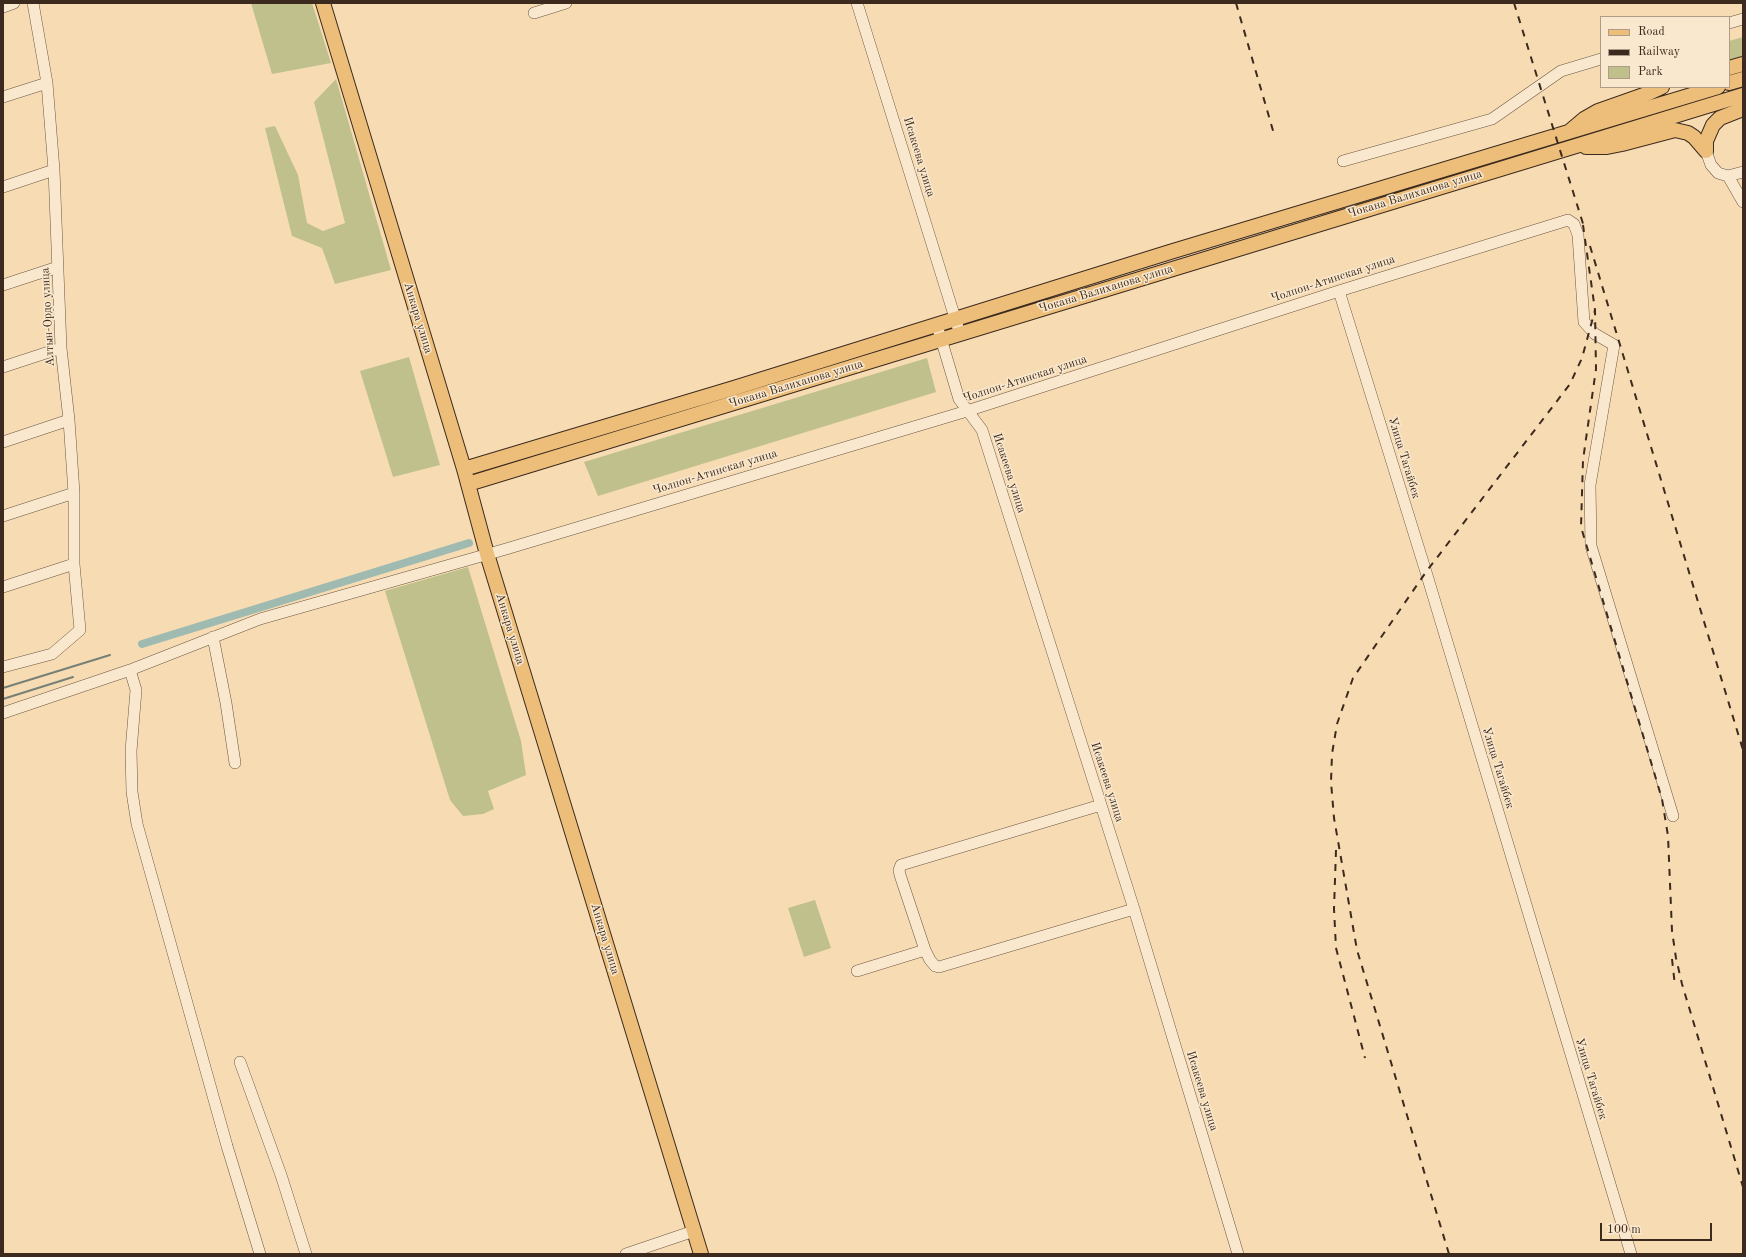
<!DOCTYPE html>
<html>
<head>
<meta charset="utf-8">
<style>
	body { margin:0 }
	#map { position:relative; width:1746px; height:1257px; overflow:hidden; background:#f7dcb3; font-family:"Old Standard TT",serif }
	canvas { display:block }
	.frame { position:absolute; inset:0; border:4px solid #3c2a1e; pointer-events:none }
	.legend { position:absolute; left:1600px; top:16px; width:130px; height:72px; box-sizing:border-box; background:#fae8ce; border:1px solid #ae9c88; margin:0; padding:5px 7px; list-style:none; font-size:12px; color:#3c2a1e }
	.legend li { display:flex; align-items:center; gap:8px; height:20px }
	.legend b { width:20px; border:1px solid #ae9c88 }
	.scale { position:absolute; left:1600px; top:1223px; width:112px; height:18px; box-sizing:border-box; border:2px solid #3c2a1e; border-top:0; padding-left:5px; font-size:12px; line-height:14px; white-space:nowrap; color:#3c2a1e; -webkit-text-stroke:3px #fae8ce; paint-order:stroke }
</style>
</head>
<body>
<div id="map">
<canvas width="1746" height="1257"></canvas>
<div class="frame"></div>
<ul class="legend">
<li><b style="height:5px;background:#ecbe7a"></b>Road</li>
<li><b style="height:5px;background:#3c2a1e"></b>Railway</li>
<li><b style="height:11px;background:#bfc08b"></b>Park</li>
</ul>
<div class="scale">100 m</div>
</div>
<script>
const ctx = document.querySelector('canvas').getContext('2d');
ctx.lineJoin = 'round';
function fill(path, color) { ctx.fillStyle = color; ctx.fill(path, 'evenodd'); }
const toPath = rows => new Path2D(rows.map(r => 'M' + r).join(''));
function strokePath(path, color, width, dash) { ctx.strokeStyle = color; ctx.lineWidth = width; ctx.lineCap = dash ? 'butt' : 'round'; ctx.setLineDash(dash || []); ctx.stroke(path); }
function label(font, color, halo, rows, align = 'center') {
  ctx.font = font + ' "Old Standard TT",serif'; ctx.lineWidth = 3; ctx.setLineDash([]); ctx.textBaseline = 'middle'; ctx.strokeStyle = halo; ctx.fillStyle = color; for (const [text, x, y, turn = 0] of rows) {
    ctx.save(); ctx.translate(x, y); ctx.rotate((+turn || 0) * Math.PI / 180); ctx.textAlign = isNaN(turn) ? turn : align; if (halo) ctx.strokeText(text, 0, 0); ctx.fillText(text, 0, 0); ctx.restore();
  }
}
fill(toPath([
	[251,3,312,3,331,63,272,74],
	[1743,37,1743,60,1729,64,1729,41],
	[336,79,391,270,335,284,322,248,292,236,265,128,275,126,298,175,307,223,323,231,345,223,314,102],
	[409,357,440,465,393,477,360,371],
	[927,358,936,392,598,496,584,462],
	[468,567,521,741,526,775,488,791,494,809,483,814,463,816,450,800,385,591],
	[815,900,831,948,804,957,788,908]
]), '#bfc08b');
strokePath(toPath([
	[3,688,110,655],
	[3,699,73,677]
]), '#778076', 2);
strokePath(toPath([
	[142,644,469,543]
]), '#9ebab1', 8);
const minor = toPath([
	[857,3,960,334],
	[3,7,14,3],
	[534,13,566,3],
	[1729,23,1743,19],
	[3,97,47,83],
	[1706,151,1711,165,1718,173,1728,176,1743,172],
	[1343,161,1492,119,1561,71,1601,59],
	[1728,176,1743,202],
	[3,187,54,170],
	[3,285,58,267],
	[1339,291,1426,572,1631,1254],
	[939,332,959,399,982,430,1134,909,1238,1254],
	[3,367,61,348],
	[3,442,69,420],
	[3,516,74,493],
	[3,587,74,564],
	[213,637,226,703,235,763],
	[3,667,52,654,80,630,74,564,74,493,69,420,61,348,54,170,47,83,33,3],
	[130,670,136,690,131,751,132,792,137,824,227,1146,260,1254],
	[3,713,130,670,260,619,506,549,967,411,1339,291,1568,220,1574,224,1578,235,1584,322,1595,334,1614,345,1590,485,1591,546,1673,816],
	[1101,805,901,865,899,870,900,875,925,950,930,960,935,966,939,967,1134,909],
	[857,971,925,950],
	[240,1062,281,1175,306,1254],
	[626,1254,694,1231]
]);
const major = toPath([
	[323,3,464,469,487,554,701,1254],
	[1729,68,1743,64],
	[1729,83,1743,79],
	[1571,130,1584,119,1598,111,1649,93,1662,87],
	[1586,147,1607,147,1622,144,1675,130,1688,133,1694,137,1706,151],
	[1706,151,1706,141,1713,125,1720,118,1743,109],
	[464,469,734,388,1170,252,1718,87],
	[468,484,1743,95]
]);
strokePath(minor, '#6b5643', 12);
strokePath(major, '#3c2a1e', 16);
strokePath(minor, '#fae8ce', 11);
strokePath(major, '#ecbe7a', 14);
strokePath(toPath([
	[1236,3,1274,134],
	[1514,3,1585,230],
	[1583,225,1595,310,1596,369,1583,460,1581,527,1662,799,1668,836,1672,931,1676,958,1682,984,1743,1187],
	[1590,246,1743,750],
	[1336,850,1334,909,1336,948,1365,1058],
	[1672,959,1675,986],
	[1449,1254,1357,950,1334,818,1331,782,1332,754,1337,724,1353,678,1426,572,1570,384,1582,358,1595,310]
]), '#3c2a1e', 2, [7, 7]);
label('12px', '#3c2a1e', '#fae8ce', [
	["Исакеева улица",919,157,73],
	["Чокана Валиханова улица",1415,194,-17],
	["Чолпон-Атинская улица",1333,279,-18],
	["Чокана Валиханова улица",1106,289,-17],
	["Алтын-Ордо улица",48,317,-93],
	["Анкара улица",418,318,73],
	["Чолпон-Атинская улица",1025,379,-18],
	["Чокана Валиханова улица",796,384,-17],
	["Улица Тагайбек",1404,458,73],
	["Чолпон-Атинская улица",715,472,-17],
	["Исакеева улица",1009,473,72],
	["Анкара улица",510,629,73],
	["Улица Тагайбек",1498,768,73],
	["Исакеева улица",1107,782,72],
	["Анкара улица",605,939,73],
	["Улица Тагайбек",1591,1079,73],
	["Исакеева улица",1202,1091,73]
]);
</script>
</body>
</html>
